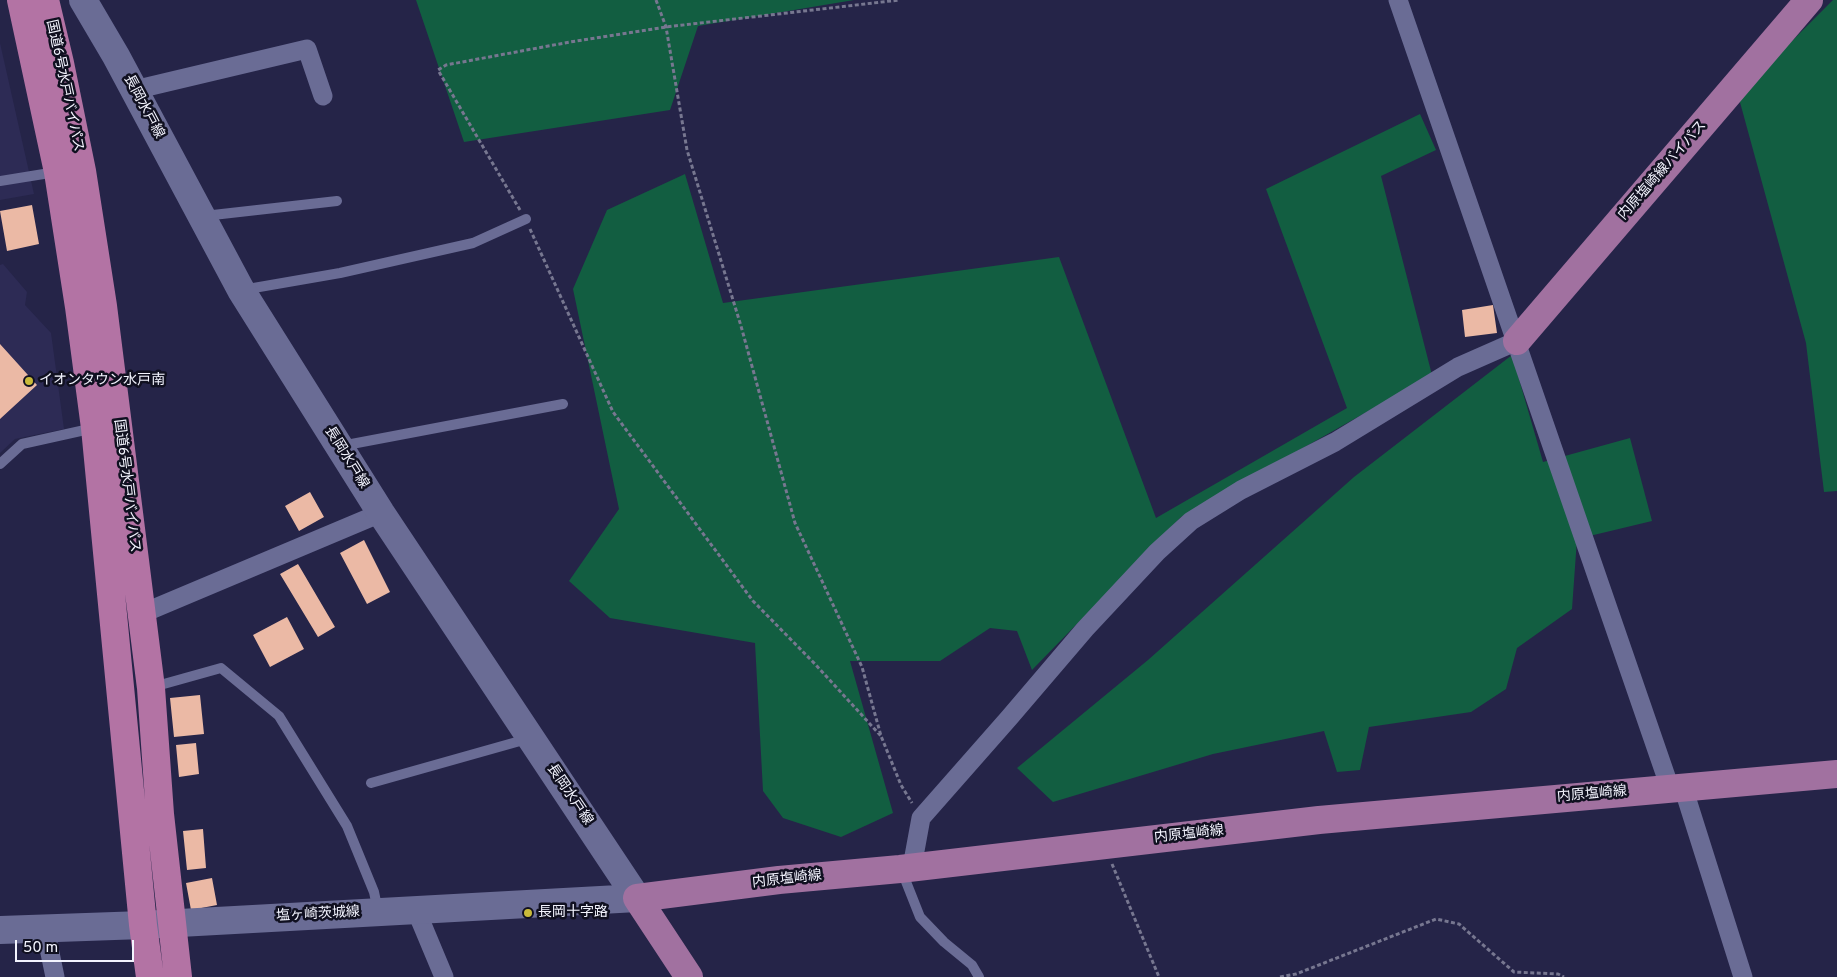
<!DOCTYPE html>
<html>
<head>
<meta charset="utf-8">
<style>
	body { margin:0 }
	#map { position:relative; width:1837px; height:977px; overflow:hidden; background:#252448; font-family:Overpass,sans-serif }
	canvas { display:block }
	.scale { position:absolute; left:15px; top:940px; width:119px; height:22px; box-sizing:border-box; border:2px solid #f3f4fe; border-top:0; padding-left:6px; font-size:15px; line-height:18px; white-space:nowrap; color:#f3f4fe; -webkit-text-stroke:4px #101020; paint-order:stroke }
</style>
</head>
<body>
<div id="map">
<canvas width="1837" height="977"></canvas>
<div class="scale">50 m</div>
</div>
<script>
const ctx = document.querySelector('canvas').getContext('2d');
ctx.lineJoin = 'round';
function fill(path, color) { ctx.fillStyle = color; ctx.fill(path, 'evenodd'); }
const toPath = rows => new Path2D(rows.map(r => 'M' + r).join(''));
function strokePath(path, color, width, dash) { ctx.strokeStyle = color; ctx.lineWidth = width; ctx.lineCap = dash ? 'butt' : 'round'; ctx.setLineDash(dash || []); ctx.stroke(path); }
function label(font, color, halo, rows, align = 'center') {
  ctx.font = font + ' Overpass,"Noto Sans JP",sans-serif'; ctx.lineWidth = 5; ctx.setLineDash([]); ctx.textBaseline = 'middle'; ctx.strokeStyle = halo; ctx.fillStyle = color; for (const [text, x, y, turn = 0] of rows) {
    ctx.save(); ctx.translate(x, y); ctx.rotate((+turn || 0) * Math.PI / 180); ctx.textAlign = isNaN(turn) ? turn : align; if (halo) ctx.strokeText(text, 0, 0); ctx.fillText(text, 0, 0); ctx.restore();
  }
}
fill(toPath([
	[0,43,34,194,0,200],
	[3,264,27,292,25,305,51,333,64,429,15,439,0,453,0,265]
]), '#2d2b55');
fill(toPath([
	[416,0,854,0,698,26,670,110,464,142],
	[1833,0,1837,0,1837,491,1824,492,1806,343,1738,95],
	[1420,114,1436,150,1381,176,1432,375,1181,517,1032,670,1017,631,990,628,940,661,850,661,893,813,841,837,783,818,763,791,755,643,610,618,569,581,619,509,573,289,607,210,685,174,723,303,1059,257,1156,518,1347,408,1266,189],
	[1512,355,1543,462,1630,438,1652,521,1577,539,1572,609,1517,648,1506,689,1471,712,1369,727,1360,770,1337,772,1324,731,1213,754,1053,802,1017,768,1148,660,1354,477]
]), '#125e41');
fill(toPath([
	[32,205,39,244,7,251,0,211],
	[1493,305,1497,333,1465,337,1462,310],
	[0,344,37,385,0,419],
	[310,492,324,517,299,531,285,506],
	[364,540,390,592,367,604,340,553],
	[298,564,335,627,318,637,280,574],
	[287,617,304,649,270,667,253,635],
	[200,695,204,734,174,737,170,698],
	[196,743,199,774,179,777,176,745],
	[203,829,206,868,187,870,183,831],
	[212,878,217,905,191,910,186,883]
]), '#ebb9a5');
strokePath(toPath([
	[656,0,666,27,687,150,741,326,795,523,862,667,881,736,901,785,912,803],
	[520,210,438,70,446,65,570,42,666,27,899,0],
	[530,229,613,412,753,601,815,664,881,736],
	[1112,864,1159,977],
	[1280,977,1296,974,1436,919,1459,924,1514,972,1558,974,1564,977]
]), '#777790', 3, [4, 2.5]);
strokePath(toPath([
	[0,181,56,172],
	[204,216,337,201],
	[242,290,340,273,473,243,526,219],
	[341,446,563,404],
	[0,464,22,444,94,428],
	[153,687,221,668,279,716,347,826,374,892,378,911],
	[371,783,520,741,528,740],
	[901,869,920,917,944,942,972,965,979,977]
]), '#6a6c95', 10);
strokePath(toPath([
	[1398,0,1670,788],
	[134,90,307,49,323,96],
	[141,614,381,513],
	[1683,787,1743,977],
	[912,867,921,818,1009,718,1085,629,1157,552,1191,521,1241,490,1335,442,1458,367,1517,341],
	[416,910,444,977],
	[45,929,55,977]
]), '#6a6c95', 19);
strokePath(toPath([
	[0,930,143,925,637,898,381,513,241,290,116,56,83,0]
]), '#6a6c95', 28);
strokePath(toPath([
	[1517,341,1809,0],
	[689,977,637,898,779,880,900,869,1319,820,1837,774]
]), '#a171a0', 28);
strokePath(toPath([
	[21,0,58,172,79,307,95,428,143,925,150,977],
	[45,0,60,63,82,171,103,306,151,688,160,814,178,977]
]), '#b373a4', 28);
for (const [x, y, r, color] of [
	[29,381,5,"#c9ba3a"],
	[528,913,5,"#c9ba3a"]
]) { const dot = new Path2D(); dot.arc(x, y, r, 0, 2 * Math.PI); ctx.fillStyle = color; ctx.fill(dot); strokePath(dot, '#101020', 2); }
label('14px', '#f3f4fe', '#101020', [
	["国道6号水戸バイパス",64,86,78],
	["長岡水戸線",143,107,62],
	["内原塩崎線バイパス",1663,171,-49],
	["長岡水戸線",346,458,58],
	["国道6号水戸バイパス",126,486,83],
	["長岡水戸線",569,795,56],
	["内原塩崎線",1592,795,-5],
	["内原塩崎線",1189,835,-6],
	["内原塩崎線",787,880,-6],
	["塩ヶ崎茨城線",318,915,-3]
]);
label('14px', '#f3f4fe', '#101020', [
	["イオンタウン水戸南",39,381],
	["長岡十字路",538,913]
], 'left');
</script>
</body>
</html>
